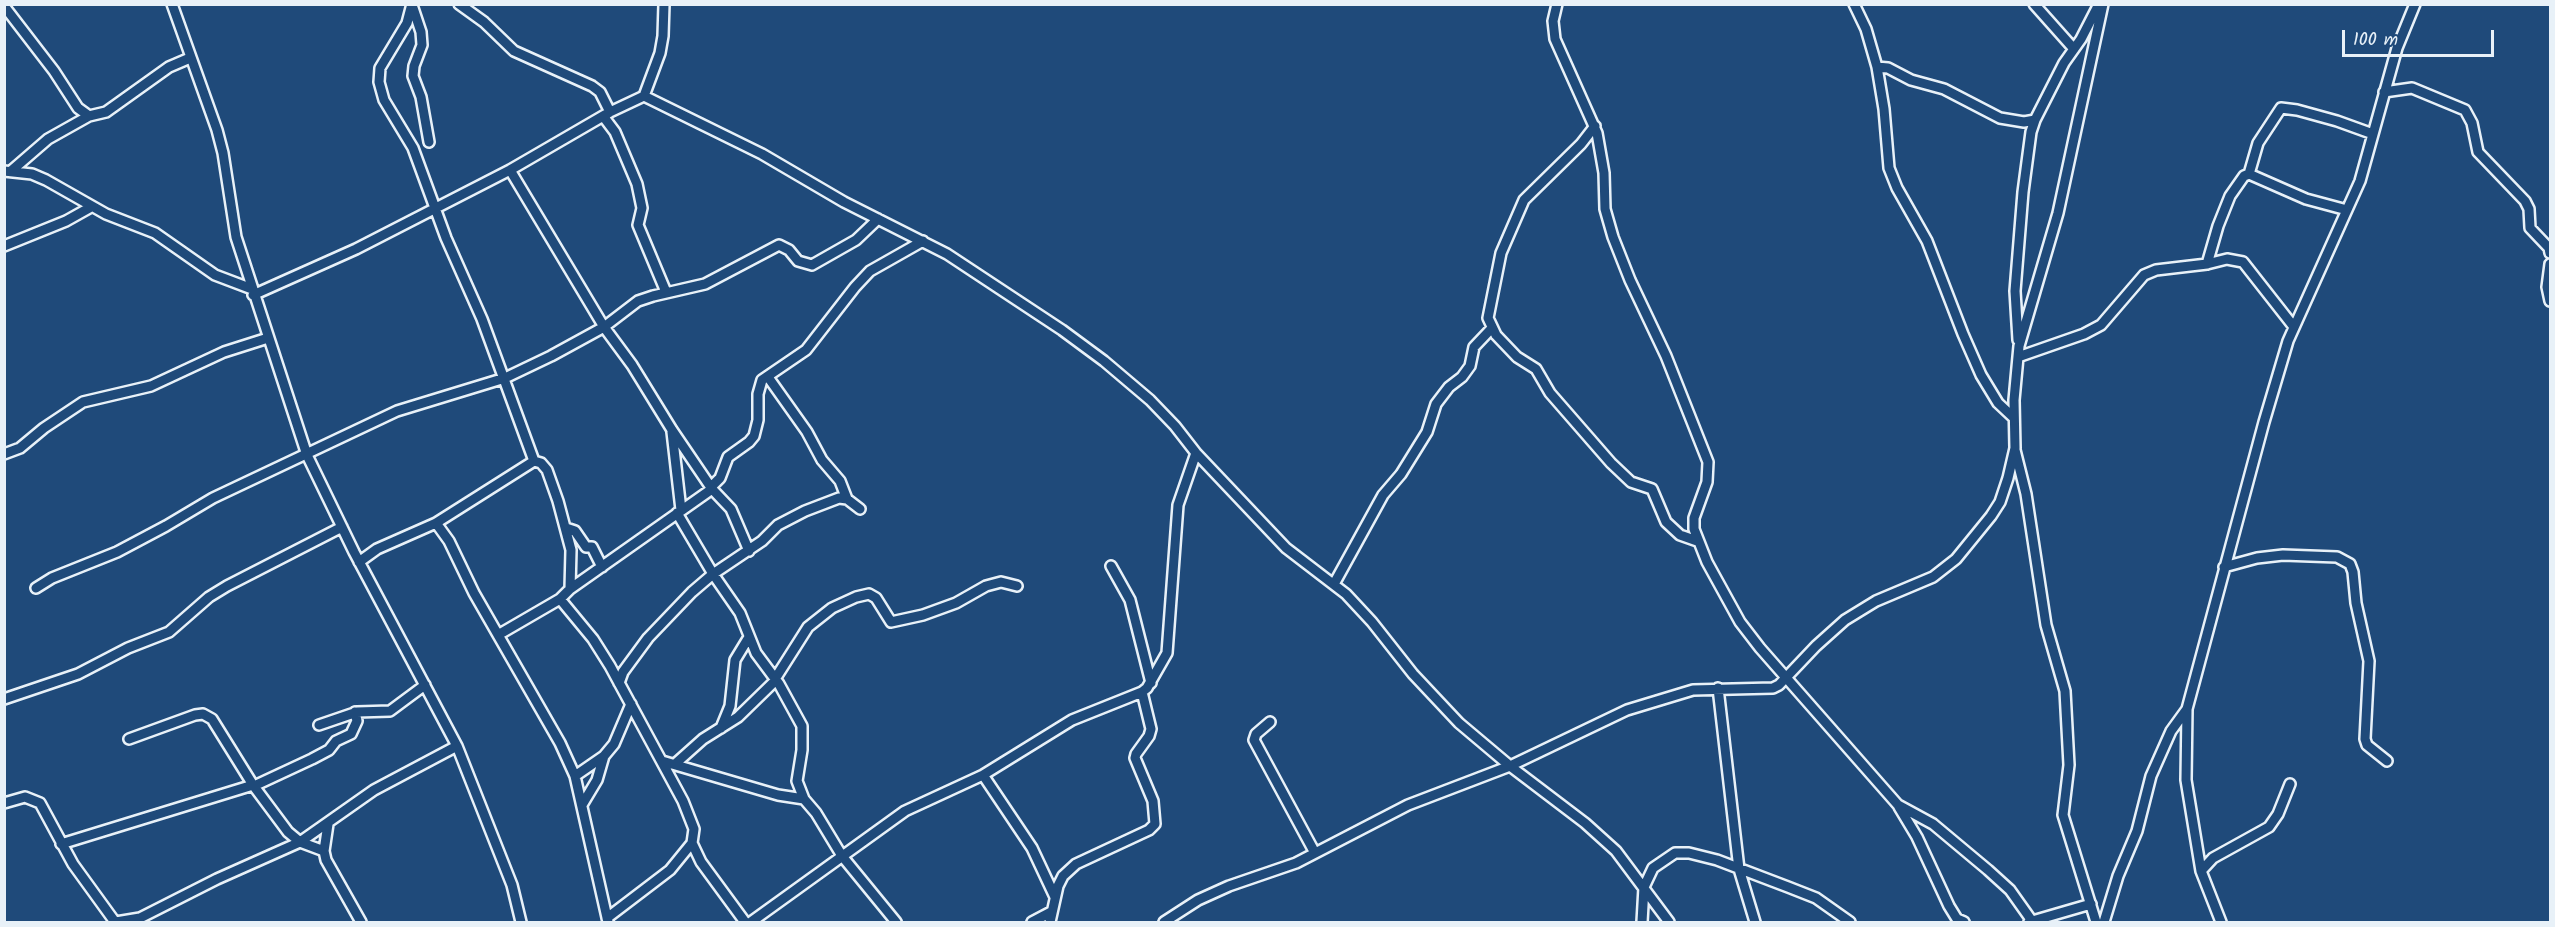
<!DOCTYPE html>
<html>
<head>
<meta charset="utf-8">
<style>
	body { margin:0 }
	#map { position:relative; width:2555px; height:927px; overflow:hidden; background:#1f4a7a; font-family:Kalam,sans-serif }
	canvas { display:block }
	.frame { position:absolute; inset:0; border:6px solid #e8f1f8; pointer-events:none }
	.scale { position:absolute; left:2342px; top:30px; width:152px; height:27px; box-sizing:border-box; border:3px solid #e8f1f8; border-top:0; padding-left:8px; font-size:18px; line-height:21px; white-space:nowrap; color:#e8f1f8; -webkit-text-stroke:4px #1f4a7a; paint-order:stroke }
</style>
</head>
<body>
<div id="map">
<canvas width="2555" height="927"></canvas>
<div class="frame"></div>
<div class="scale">100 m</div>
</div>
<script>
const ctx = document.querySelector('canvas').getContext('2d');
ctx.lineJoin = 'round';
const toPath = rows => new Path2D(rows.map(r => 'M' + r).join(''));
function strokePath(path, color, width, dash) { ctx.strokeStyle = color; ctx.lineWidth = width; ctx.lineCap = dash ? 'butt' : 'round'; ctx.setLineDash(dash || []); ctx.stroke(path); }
const street = toPath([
	[172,4,217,130,223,153,236,237,307,455,354,552,457,746,512,885,521,922],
	[459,4,484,22,514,51,592,86,600,92,610,112],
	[1557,4,1553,21,1555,39,1597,133,1604,173,1605,209,1613,237,1630,280,1666,356,1708,462,1707,482,1694,518,1694,529,1707,562,1740,622,1760,648,1898,805,1933,824,1988,870,2010,890,2032,921],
	[1854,4,1866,29,1877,67,1884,109,1889,168,1897,188,1927,241,1963,334,1981,375,1998,403,2014,418],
	[2034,4,2074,49],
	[4,6,54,71,78,108,89,116,106,112,169,67,190,58],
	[413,8,421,32,422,45,414,66,413,76,421,97,429,142],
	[1877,67,1888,68,1911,80,1944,89,2000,118,2024,122,2035,120],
	[2384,92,2412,88,2465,110,2472,123,2478,152,2525,201,2529,209,2530,228,2549,248,2550,253],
	[644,96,762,154,844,202,947,254,1062,330,1104,361,1150,400,1175,426,1196,453,1286,548,1346,594,1372,622,1413,674,1459,723,1510,766,1585,823,1616,851,1669,922],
	[603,116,615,132,637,184,642,208,638,225,666,292],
	[1595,126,1581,144,1524,200,1501,253,1488,318,1496,335,1517,357,1536,369,1550,393,1611,463,1631,482,1652,489,1666,522,1680,535,1697,541],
	[510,170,604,327,632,365,672,430,712,489,731,509,749,551],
	[4,171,32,174,46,180,106,214,155,233,215,275,252,289],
	[11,171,48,139,89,116],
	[2249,174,2258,143,2281,108,2297,110,2337,121,2373,134],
	[4,246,66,221,91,207],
	[2207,264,2218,226,2230,196,2244,176,2249,174,2306,199,2347,210],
	[2550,264,2547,287,2550,301],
	[253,295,356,249,510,170,610,112,644,96,660,53,663,36,664,4],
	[2018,340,2015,291,2023,192,2031,132,2035,120,2064,63,2081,39,2099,4],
	[2018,357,2084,334,2101,325,2144,275,2156,270,2207,264,2227,259,2243,262,2294,327],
	[768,377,807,432,822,460,840,481,847,499],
	[672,432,681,510],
	[2015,450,2026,494,2046,625,2065,691,2069,765,2063,815,2096,922],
	[4,454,20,448,44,428,83,402,151,386,224,352,268,338],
	[534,461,541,463,547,470,558,501,571,550,570,589],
	[711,487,720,478,728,457,749,442,754,436,758,420,758,394,762,380,806,350,855,287,870,271,923,241],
	[677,513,713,574,740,613,756,653,779,684,802,726,802,750,797,781,804,799,816,813,842,856,896,922],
	[436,523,449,541,474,593,560,743,575,776,608,922],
	[566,528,575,531,586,547,592,547,602,567],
	[359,562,377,549,436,523,534,461,482,319,446,238,413,148,384,100,379,82,380,68,407,23,412,4],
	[1111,566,1130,600,1151,683],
	[2224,567,2257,558,2283,555,2337,557,2350,564,2353,572,2356,603,2369,661,2365,739,2367,745,2387,761],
	[1334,584,1383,495,1401,474,1427,432,1436,404,1449,387,1462,377,1470,366,1474,347,1492,328],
	[36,588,52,578,117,552,166,526,213,498,397,411,505,378,551,356,604,327,638,301,653,296,705,284,779,245,789,250,798,261,812,265,856,240,878,219],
	[560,599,593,639,610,666,683,801,694,829,692,843,670,870,607,918],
	[498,635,560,599,570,589,712,489],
	[775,679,808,627,832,608,856,597,869,594,876,598,891,622,923,615,956,603,986,586,1001,582,1017,586],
	[619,683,623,672,648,638,692,592,713,574,762,541,778,525,805,511,839,498,847,499,860,509],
	[1718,688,1739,869,1755,922],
	[4,699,78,674,128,648,169,632,209,597,227,586,342,527],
	[1270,722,1256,734,1254,740,1315,853],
	[319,725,357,712,390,711,425,685],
	[721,728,730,706,735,660,749,637],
	[129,739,195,715,203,714,212,719,253,785,288,832,300,842,324,851],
	[662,761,778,795,804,799],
	[675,764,703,739,738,717,776,680],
	[983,775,1032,848,1055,897],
	[575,776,604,756,614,744,631,704],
	[254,786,312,759,329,750,336,741,351,734,357,721,355,712],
	[4,803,25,797,40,803,73,864,115,922],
	[582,805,597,780,604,756],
	[1899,807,1917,837,1949,906,1957,919,1964,922],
	[328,824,324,851,326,860,361,922],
	[692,843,701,862,745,922],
	[61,844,253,785],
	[2201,871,2213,858,2269,827,2278,814,2290,784],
	[116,922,140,918,217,879,300,842,374,790,457,746],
	[751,922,905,811,983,775,1072,720,1142,692,1147,688,1167,653,1178,505,1196,453],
	[1032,922,1051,912],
	[1050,922,1058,886,1063,876,1076,864,1149,830,1155,824,1153,801,1135,758,1136,754,1149,736,1151,729,1142,692],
	[1164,922,1198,900,1229,886,1296,863,1408,805,1510,766,1627,710,1693,690,1773,688,1779,685,1816,646,1845,620,1876,601,1933,577,1956,559,1991,516,2000,502,2008,478,2015,448,2014,400,2019,346,2058,213,2103,4],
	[1642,922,1644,887,1653,868,1675,853,1689,853,1717,860,1788,887,1816,898,1850,922],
	[2029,922,2091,904],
	[2104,922,2118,876,2137,831,2151,776,2171,731,2187,709],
	[2221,922,2201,871,2186,780,2187,709,2264,422,2288,341,2360,181,2397,48,2415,4]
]);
strokePath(street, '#e8f1f8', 14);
strokePath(street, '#1f4a7a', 9);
</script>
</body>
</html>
